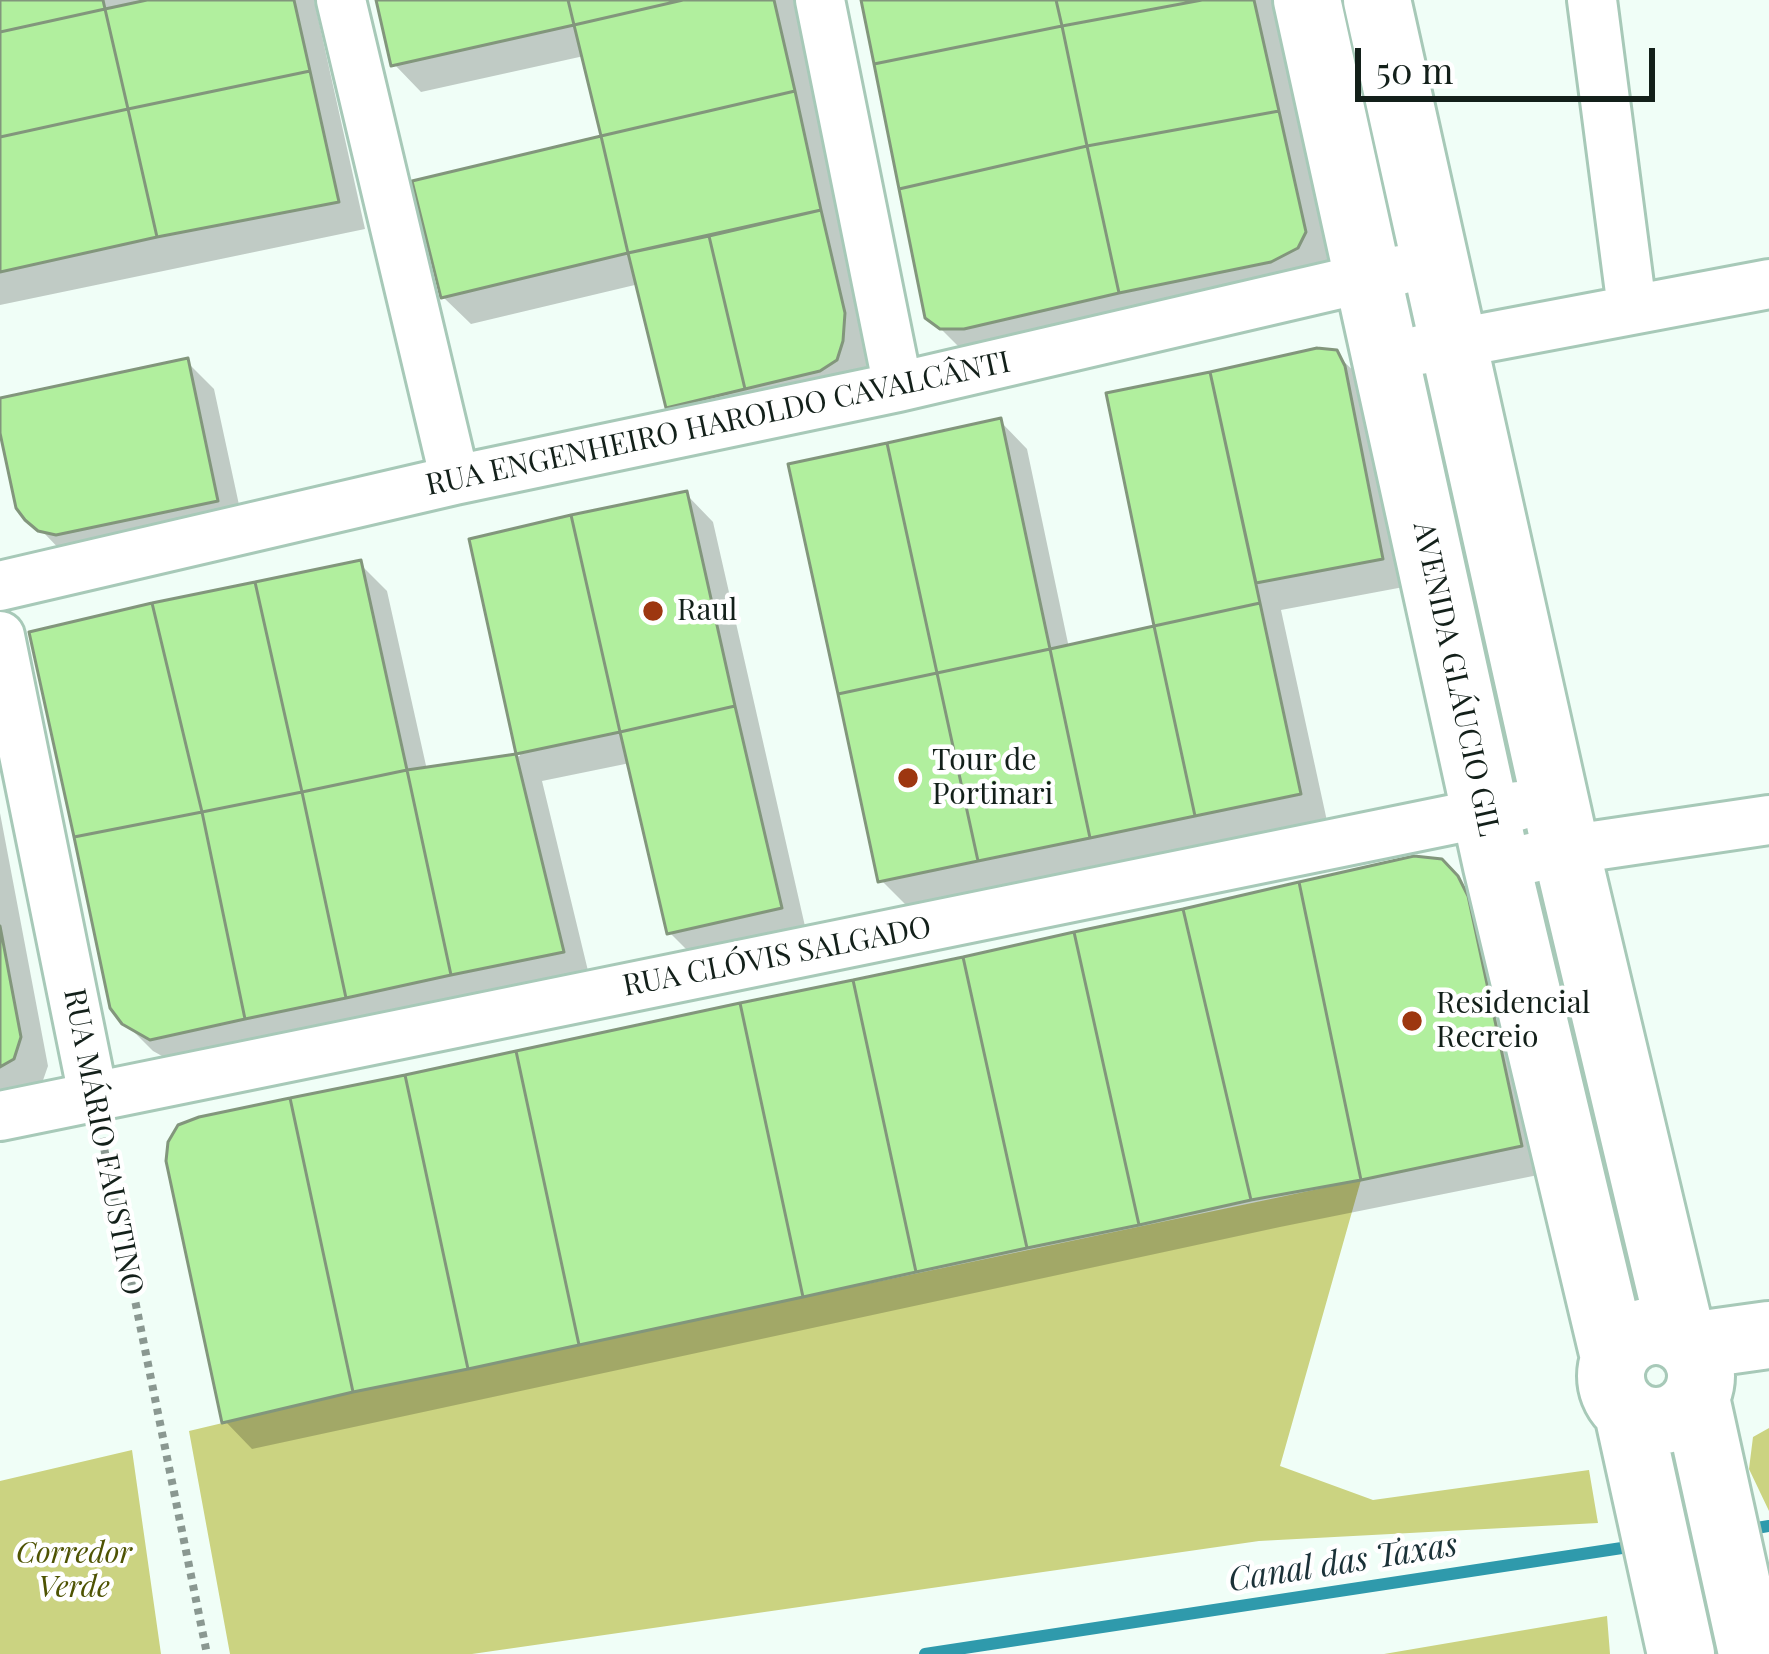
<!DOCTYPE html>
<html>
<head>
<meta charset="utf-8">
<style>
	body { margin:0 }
	#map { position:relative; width:1769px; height:1654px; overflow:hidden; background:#f0fef7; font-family:"Playfair Display",serif }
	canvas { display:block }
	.scale { position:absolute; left:1355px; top:48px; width:300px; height:54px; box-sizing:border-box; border:6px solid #13201a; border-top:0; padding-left:15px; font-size:36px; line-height:42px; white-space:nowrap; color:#13201a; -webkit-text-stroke:9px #fff; paint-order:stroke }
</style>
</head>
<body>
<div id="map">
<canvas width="1769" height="1654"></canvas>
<div class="scale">50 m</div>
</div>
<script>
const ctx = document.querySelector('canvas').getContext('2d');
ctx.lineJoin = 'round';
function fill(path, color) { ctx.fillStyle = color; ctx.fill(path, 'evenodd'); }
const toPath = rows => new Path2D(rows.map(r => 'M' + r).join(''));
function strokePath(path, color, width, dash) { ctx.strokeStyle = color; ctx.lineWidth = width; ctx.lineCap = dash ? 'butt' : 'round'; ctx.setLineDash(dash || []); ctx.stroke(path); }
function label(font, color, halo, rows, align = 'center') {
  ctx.font = font + ' "Playfair Display",serif'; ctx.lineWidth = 9; ctx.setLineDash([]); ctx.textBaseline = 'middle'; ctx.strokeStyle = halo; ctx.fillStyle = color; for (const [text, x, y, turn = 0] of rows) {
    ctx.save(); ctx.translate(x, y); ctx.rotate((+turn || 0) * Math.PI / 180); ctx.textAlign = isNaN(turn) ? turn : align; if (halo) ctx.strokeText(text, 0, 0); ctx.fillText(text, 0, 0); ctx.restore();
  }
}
fill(toPath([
	[1361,1180,1280,1466,1373,1500,1589,1470,1598,1523,1259,1541,472,1654,230,1654,189,1431,353,1392],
	[1769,1428,1769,1511,1749,1469,1753,1437],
	[132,1450,161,1654,0,1654,0,1481],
	[1607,1616,1610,1654,1384,1654]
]), '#cbd381');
fill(toPath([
	[0,0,314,0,365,229,0,305],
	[379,0,793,0,872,343,870,370,697,434,669,406,639,284,471,324,443,297,604,138,584,56,421,92,394,64],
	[864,0,1294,0,1332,262,980,368,928,316],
	[1317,351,1335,353,1364,381,1409,586,1281,610,1327,821,909,908,881,880,1000,421,1027,449,1069,648,1158,629,1110,396],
	[187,362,214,389,244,528,68,558,19,507,0,418,0,401],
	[686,494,713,522,807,935,697,960,670,933,630,763,542,781,590,979,180,1066,153,1051,124,1022,360,564,387,591,427,770,520,756,473,541],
	[0,813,48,1066,41,1086,0,1101],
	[1440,862,1485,907,1548,1173,1280,1227,252,1449,225,1421]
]), '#0003');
strokePath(toPath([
	[1745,1530,1769,1526],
	[925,1654,1635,1546]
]), '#2f9aac', 12);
const building = toPath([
	[0,0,103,0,105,9,0,32,0,0],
	[147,0,294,0,310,71,128,109,105,9,147,0],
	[376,0,568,0,574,25,391,66,376,0],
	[568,0,683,0,574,25,568,0],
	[683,0,774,0,795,91,601,136,574,25,683,0],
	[861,0,1056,0,1062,26,874,64,861,0],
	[1056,0,1202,0,1062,26,1056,0],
	[1202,0,1254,0,1279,111,1087,146,1062,26,1202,0],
	[105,9,128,109,0,137,0,32,105,9],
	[1062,26,1087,146,899,189,874,64,1062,26],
	[310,71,339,202,157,237,128,109,310,71],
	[795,91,821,210,628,253,601,136,795,91],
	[128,109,157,237,0,272,0,137,128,109],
	[1279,111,1306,232,1298,248,1271,262,1119,293,1087,146,1279,111],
	[601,136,628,253,441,298,412,181,601,136],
	[1087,146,1119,293,964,329,940,329,925,318,899,189,1087,146],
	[821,210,845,313,843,341,837,360,820,371,745,389,709,236,821,210],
	[709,236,745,389,666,408,628,253,709,236],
	[1317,348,1337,350,1345,366,1383,559,1256,583,1210,372,1317,348],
	[188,358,218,501,56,535,38,531,25,520,16,508,0,433,0,398,188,358],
	[1210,372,1260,603,1154,626,1106,393,1210,372],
	[1001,418,1050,649,937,673,887,443,1001,418],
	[887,443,937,673,838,694,788,464,887,443],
	[687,491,735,706,620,732,571,515,687,491],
	[571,515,620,732,516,754,469,539,571,515],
	[361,560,407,770,302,792,255,582,361,560],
	[255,582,302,792,202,812,152,603,255,582],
	[152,603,202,812,74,837,29,632,152,603],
	[1260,603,1301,794,1195,816,1154,626,1260,603],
	[1154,626,1195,816,1090,838,1050,649,1154,626],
	[1050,649,1090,838,978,861,937,673,1050,649],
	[937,673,978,861,878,882,838,694,937,673],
	[735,706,782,908,667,934,620,732,735,706],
	[516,754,564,952,451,975,407,770,516,754],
	[407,770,451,975,346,998,302,792,407,770],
	[302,792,346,998,245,1019,202,812,302,792],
	[202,812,245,1019,150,1040,122,1024,110,1008,74,837,202,812],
	[1414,856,1442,859,1458,876,1468,896,1522,1146,1361,1180,1299,882,1414,856],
	[1299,882,1361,1180,1251,1200,1183,909,1299,882],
	[1183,909,1251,1200,1139,1225,1074,932,1183,909],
	[0,926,21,1037,14,1059,0,1067,0,926],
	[1074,932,1139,1225,1027,1248,963,957,1074,932],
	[963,957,1027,1248,916,1272,853,980,963,957],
	[853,980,916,1272,803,1297,740,1003,853,980],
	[740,1003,803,1297,579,1345,516,1051,740,1003],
	[516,1051,579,1345,468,1369,405,1075,516,1051],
	[405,1075,468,1369,353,1392,290,1098,405,1075],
	[290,1098,353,1392,222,1423,166,1161,168,1142,178,1125,199,1117,290,1098]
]);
fill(building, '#b1ef9e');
strokePath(building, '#82967c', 3);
const street = toPath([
	[341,0,455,480],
	[820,0,898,387],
	[1592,0,1632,308],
	[1420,350,1769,284],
	[0,586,455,480,898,387,1400,270],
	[0,636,93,1095],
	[1497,866,1566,850,1769,820],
	[0,1116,1518,806]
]);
const secondary = toPath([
	[1307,0,1497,866,1614,1357],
	[1377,0,1566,850,1682,1338],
	'1611 1376a45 45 0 1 1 90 0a45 45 0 1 1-90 0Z',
	[1690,1346,1769,1335],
	[1696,1398,1752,1653],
	[1628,1413,1681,1654]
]);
strokePath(street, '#a7c9b8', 54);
strokePath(secondary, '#a7c9b8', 72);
strokePath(toPath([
	[102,1138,207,1654]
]), '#8a9891', 8, [6, 6]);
strokePath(street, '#fff', 48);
strokePath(secondary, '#fff', 66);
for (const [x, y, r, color] of [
	[653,611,12,"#9d3710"],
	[908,778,12,"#9d3710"],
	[1412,1021,12,"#9d3710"]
]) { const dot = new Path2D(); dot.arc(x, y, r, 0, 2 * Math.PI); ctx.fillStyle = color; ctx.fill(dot); strokePath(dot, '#fff', 4.5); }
label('30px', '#13201a', '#fff', [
	["RUA ENGENHEIRO HAROLDO CAVALCÂNTI",718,424,-12],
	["AVENIDA GLÁUCIO GIL",1456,679,78],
	["RUA CLÓVIS SALGADO",777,957,-11],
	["RUA MÁRIO FAUSTINO",103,1142,79]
]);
label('30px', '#13201a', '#fff', [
	["Raul",677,611],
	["Tour de",932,761],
	["Portinari",932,795],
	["Residencial",1436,1004],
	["Recreio",1436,1038]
], 'left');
label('italic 30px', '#4e5303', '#fff', [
	["Corredor",74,1554],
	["Verde",74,1588]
]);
label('italic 33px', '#1a3137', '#fff', [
	["Canal das Taxas",1343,1563,-9]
]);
</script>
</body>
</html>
